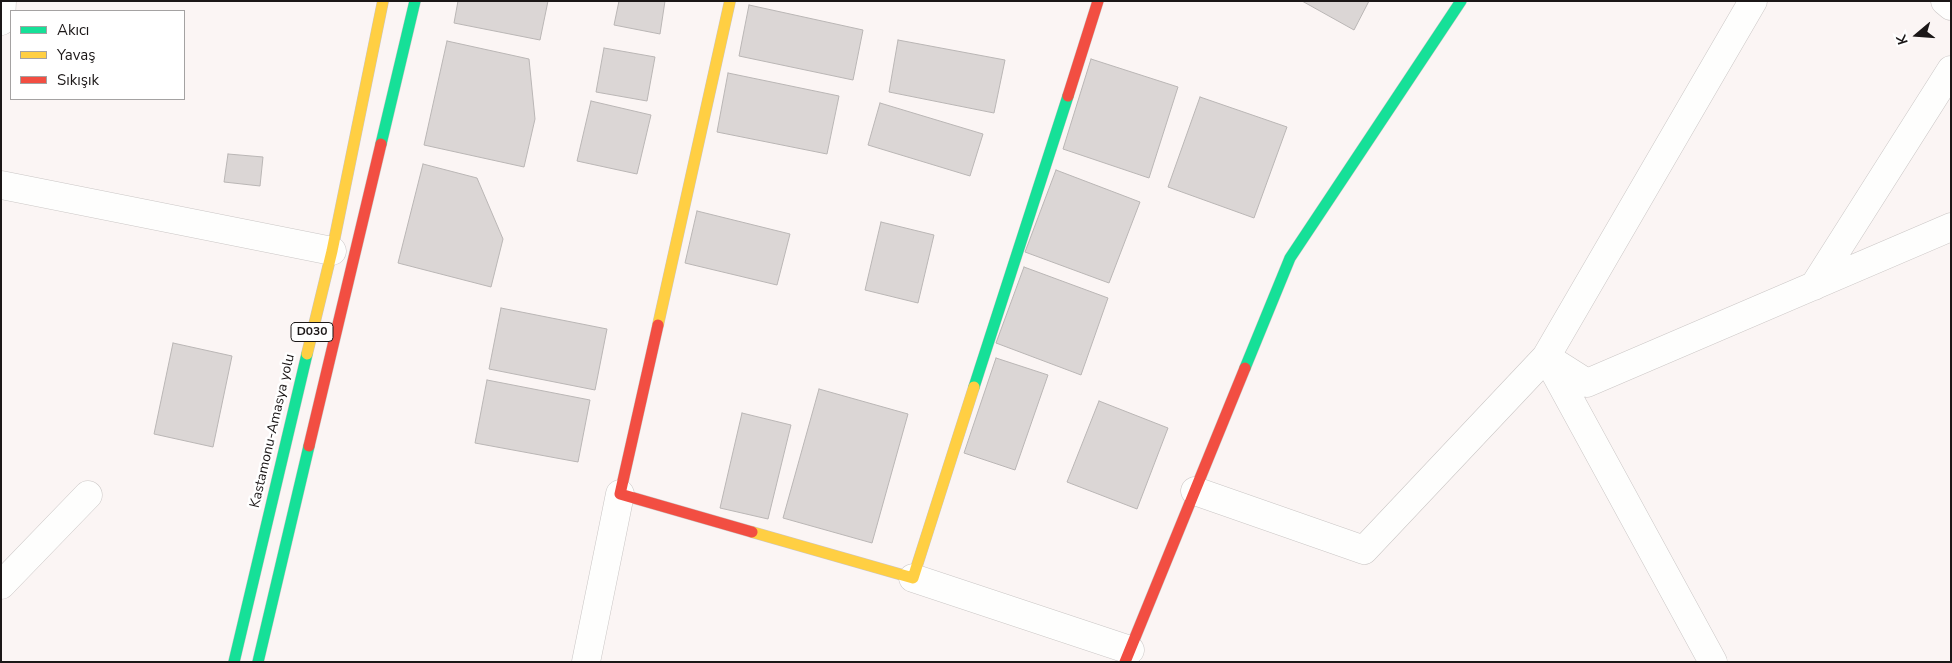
<!DOCTYPE html>
<html>
<head>
<meta charset="utf-8">
<style>
	body { margin:0 }
	#map { position:relative; width:1952px; height:663px; overflow:hidden; background:#fbf5f4; font-family:"Nunito Sans",sans-serif }
	canvas { display:block }
	.frame { position:absolute; inset:0; border:2px solid #1b1717; pointer-events:none }
	.legend { position:absolute; left:10px; top:10px; width:175px; height:90px; box-sizing:border-box; background:#fff; border:1px solid #a4a2a2; margin:0; padding:6px 9px; list-style:none; font-size:15px; color:#1b1717 }
	.legend li { display:flex; align-items:center; gap:10px; height:25px }
	.legend b { width:25px; border:1px solid #a4a2a2 }
	.north { position:absolute; left:1892px; top:10px; width:50px; height:50px; -webkit-text-stroke:4px #fff; paint-order:stroke; rotate:252deg; font-size:14px; font-weight:700; line-height:20px; text-align:center; color:#1b1717 }
	.north::after { content:''; display:block; margin:auto; width:18px; height:22px; background:#1b1717; clip-path:polygon(50% 0,100% 100%,50% 72%,0 100%) }
</style>
</head>
<body>
<div id="map">
<canvas width="1952" height="663"></canvas>
<div class="frame"></div>
<ul class="legend">
<li><b style="height:6px;background:#16e098"></b>Akıcı</li>
<li><b style="height:6px;background:#ffcf43"></b>Yavaş</li>
<li><b style="height:6px;background:#f24e42"></b>Sıkışık</li>
</ul>
<div class="north">K</div>
</div>
<script>
const ctx = document.querySelector('canvas').getContext('2d');
ctx.lineJoin = 'round';
function fill(path, color) { ctx.fillStyle = color; ctx.fill(path, 'evenodd'); }
const toPath = rows => new Path2D(rows.map(r => 'M' + r).join(''));
function strokePath(path, color, width, dash) { ctx.strokeStyle = color; ctx.lineWidth = width; ctx.lineCap = dash ? 'butt' : 'round'; ctx.setLineDash(dash || []); ctx.stroke(path); }
function label(font, color, halo, rows, align = 'center') {
  ctx.font = font + ' "Nunito Sans",sans-serif'; ctx.lineWidth = 5; ctx.setLineDash([]); ctx.textBaseline = 'middle'; ctx.strokeStyle = halo; ctx.fillStyle = color; for (const [text, x, y, turn = 0] of rows) {
    ctx.save(); ctx.translate(x, y); ctx.rotate((+turn || 0) * Math.PI / 180); ctx.textAlign = isNaN(turn) ? turn : align; if (halo) ctx.strokeText(text, 0, 0); ctx.fillText(text, 0, 0); ctx.restore();
  }
}
const building = toPath([
	[458,1,548,1,540,40,454,23,458,1],
	[619,1,665,1,660,34,614,25,619,1],
	[1302,1,1369,1,1354,30,1302,1],
	[749,5,863,30,853,80,739,56,749,5],
	[898,40,1005,60,994,113,889,92,898,40],
	[447,41,529,59,535,119,524,167,424,145,447,41],
	[604,48,655,57,647,101,596,92,604,48],
	[1091,59,1178,87,1149,178,1063,149,1091,59],
	[728,73,839,96,827,154,717,132,728,73],
	[1200,97,1287,127,1254,218,1168,187,1200,97],
	[591,101,651,115,637,174,577,161,591,101],
	[880,103,983,134,970,176,868,145,880,103],
	[228,154,263,157,260,186,224,182,228,154],
	[423,164,477,178,503,239,491,287,398,263,423,164],
	[1056,170,1140,202,1109,283,1025,252,1056,170],
	[697,211,790,234,777,285,685,263,697,211],
	[881,222,934,235,918,303,865,290,881,222],
	[1024,267,1108,298,1081,375,996,343,1024,267],
	[501,308,607,329,595,390,489,369,501,308],
	[173,343,232,356,213,447,154,434,173,343],
	[996,358,1048,375,1015,470,964,453,996,358],
	[487,380,590,400,578,462,475,443,487,380],
	[819,389,908,414,872,543,783,518,819,389],
	[1099,401,1168,428,1137,509,1067,482,1099,401],
	[742,413,791,425,768,519,720,508,742,413]
]);
fill(building, '#dbd6d5');
strokePath(building, '#bab6b5', 1);
const street = toPath([
	[1945,1,1951,6],
	[1,21,2,1],
	[1,185,332,251],
	[1814,286,1951,70],
	[1546,357,1587,383,1951,227],
	[1547,358,1713,662],
	[1195,491,1364,550,1546,357,1753,1],
	[913,578,1130,650],
	[1,585,88,495],
	[586,662,620,494]
]);
const fast = toPath([
	[381,144,415,1],
	[1245,368,1290,258,1461,1],
	[974,387,1068,96],
	[234,662,307,354],
	[258,662,309,446]
]);
const slow = toPath([
	[658,325,730,1],
	[307,354,332,251,383,1],
	[752,532,913,578,974,387]
]);
const jam = toPath([
	[1068,96,1098,1],
	[658,325,620,494,752,532],
	[309,446,381,144],
	[1125,662,1245,368]
]);
strokePath(street, '#cac6c5', 29);
strokePath(fast, '#cac6c5', 12);
strokePath(slow, '#cac6c5', 12);
strokePath(jam, '#cac6c5', 12);
strokePath(street, '#fefefd', 28);
strokePath(fast, '#16e098', 11);
strokePath(slow, '#ffcf43', 11);
strokePath(jam, '#f24e42', 11);
for (const [x, y, w] of [
	[312,332,42]
]) { const box = new Path2D(); box.roundRect(x - w / 2, y - 9.5, w, 19, 4); ctx.fillStyle = '#fff'; ctx.fill(box); strokePath(box, '#1b1717', 1); }
label('bold 12px', '#1b1717', null, [
	["D030",312,332]
]);
label('14px', '#1b1717', '#fff', [
	["Kastamonu-Amasya yolu",273,431,-77]
]);
</script>
</body>
</html>
